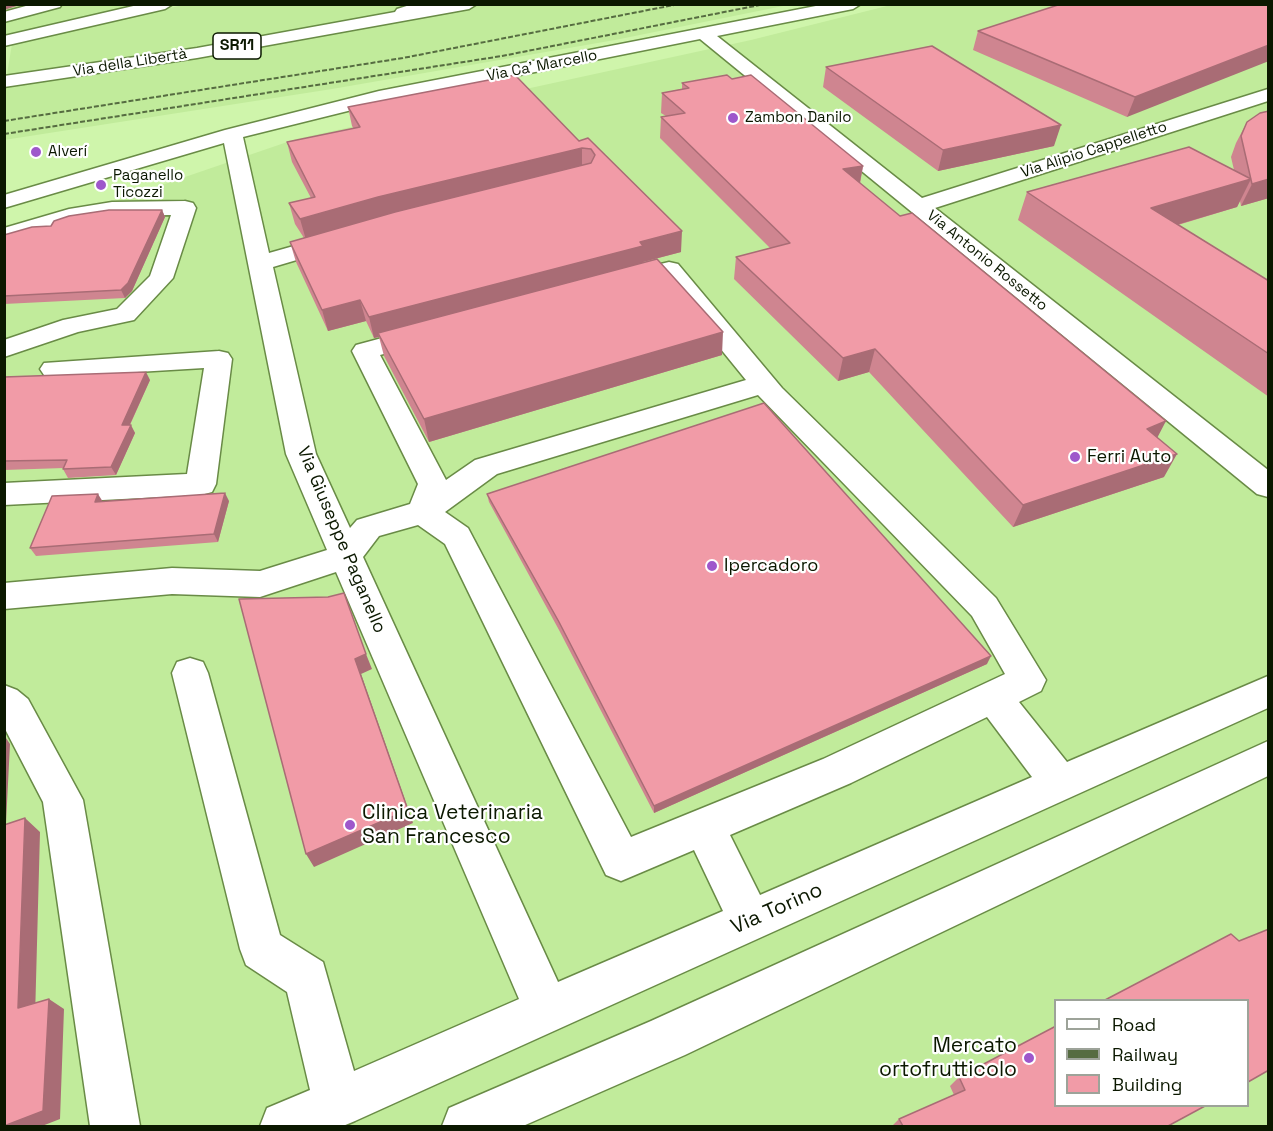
<!DOCTYPE html>
<html>
<head>
<meta charset="utf-8">
<style>
	body { margin:0 }
	#map { position:relative; width:1273px; height:1131px; overflow:hidden; background:#cff5ab; font-family:"Space Grotesk",sans-serif }
	canvas { display:block }
	.frame { position:absolute; inset:0; border:6px solid #0b1800; pointer-events:none }
	.legend { position:absolute; left:1054px; top:999px; width:195px; height:108px; box-sizing:border-box; background:#fff; border:2px solid #9da399; margin:0; padding:8px 10px; list-style:none; font-size:18px; color:#0b1800 }
	.legend li { display:flex; align-items:center; gap:12px; height:30px }
	.legend b { width:30px; border:2px solid #9da399 }
</style>
</head>
<body>
<div id="map">
<canvas width="1273" height="1131"></canvas>
<div class="frame"></div>
<ul class="legend">
<li><b style="height:8px;background:#fff"></b>Road</li>
<li><b style="height:8px;background:#566c41"></b>Railway</li>
<li><b style="height:16px;background:#f19ba7"></b>Building</li>
</ul>
</div>
<script>
const ctx = document.querySelector('canvas').getContext('2d');
ctx.lineJoin = 'round';
function fill(path, color) { ctx.fillStyle = color; ctx.fill(path, 'evenodd'); }
const toPath = rows => new Path2D(rows.map(r => 'M' + r).join(''));
function strokePath(path, color, width, dash) { ctx.strokeStyle = color; ctx.lineWidth = width; ctx.lineCap = dash ? 'butt' : 'round'; ctx.setLineDash(dash || []); ctx.stroke(path); }
function label(font, color, halo, rows, align = 'center') {
  ctx.font = font + ' "Space Grotesk",sans-serif'; ctx.lineWidth = 4.5; ctx.setLineDash([]); ctx.textBaseline = 'middle'; ctx.strokeStyle = halo; ctx.fillStyle = color; for (const [text, x, y, turn = 0] of rows) {
    ctx.save(); ctx.translate(x, y); ctx.rotate((+turn || 0) * Math.PI / 180); ctx.textAlign = isNaN(turn) ? turn : align; if (halo) ctx.strokeText(text, 0, 0); ctx.fillText(text, 0, 0); ctx.restore();
  }
}
fill(toPath([
	[5,4,152,5,5,38],
	[183,5,788,5,615,40,332,89,4,140,5,86,12,44],
	[891,5,1268,5,1268,1126,5,1126,4,227,115,201,296,139,751,40],
	[1056,1000,1248,1000,1248,1106,1056,1106]
]), '#c1eb9b');
const minor = toPath([
	[33,4,62,4,60,7,4,22,4,12,33,4],
	[142,4,173,4,165,9,4,46,4,36,142,4],
	[413,4,442,4,440,7,403,17,395,12,397,9,413,4],
	[826,4,861,4,853,9,717,36,922,198,1268,89,1268,101,935,208,1268,470,1268,497,1257,494,700,39,380,103,243,137,269,253,336,234,344,236,348,241,344,246,273,267,316,454,350,528,357,520,410,504,418,484,352,351,356,345,423,327,432,329,436,335,432,341,380,355,446,480,475,460,746,380,663,278,623,287,614,285,611,280,614,275,669,262,678,264,782,388,996,598,1046,680,1041,691,1019,702,1067,762,1268,676,1268,708,355,1121,343,1126,260,1126,267,1108,310,1090,287,992,246,965,240,949,172,673,177,662,190,658,203,662,208,673,280,935,323,962,354,1071,519,999,336,572,260,597,172,594,4,609,4,583,172,568,260,571,327,550,286,454,224,143,4,208,4,195,225,130,379,91,826,4],
	[758,395,972,616,1005,674,823,759,631,837,468,528,445,512,497,474,758,395],
	[418,525,445,544,606,875,621,881,694,850,723,911,558,982,363,557,379,536,418,525],
	[987,717,1032,777,760,895,730,835,851,783,987,717],
	[185,201,193,203,196,208,173,278,134,320,78,332,4,357,4,340,63,320,117,309,150,276,171,215,112,216,72,222,4,242,4,228,69,209,112,202,185,201],
	[219,351,228,353,232,359,216,484,212,492,201,495,4,505,4,483,187,474,204,368,54,377,44,375,40,369,44,363,219,351],
	[4,685,17,690,28,699,83,800,140,1126,90,1126,43,802,4,727,4,685],
	[1268,741,1268,776,685,1055,523,1126,442,1126,449,1108,651,1021,1268,741]
]);
const highway = toPath([
	[439,4,477,4,469,9,197,58,4,87,4,76,197,48,439,4]
]);
strokePath(minor, '#698b46', 3);
strokePath(highway, '#698b46', 3);
fill(minor, '#fff');
fill(highway, '#fff');
strokePath(toPath([
	[4,121,403,58,679,4],
	[4,134,502,56,765,4]
]), '#566c41', 2, [5, 2]);
fill(toPath([
	[1269,4,1127,117,973,50,978,31],
	[826,67,1054,146,938,171,823,87],
	[732,79,863,166,860,184,1157,437,1164,477,1013,527,869,372,838,381,734,279,736,257,770,248,660,138,661,117,666,116,661,113,662,93,682,89,682,83],
	[348,107,579,141,588,138,681,252,643,262,643,263,722,355,429,442,384,356,379,337,374,338,366,321,328,331,296,262,290,242,304,238,295,224,289,203,311,198,292,162,287,142,354,129,352,126],
	[1269,111,1269,198,1241,206,1240,201,1237,207,1178,225,1269,281,1269,397,1018,220,1027,192,1234,170,1231,157,1236,143,1247,122],
	[162,210,165,217,132,291,125,298,4,304,4,235,51,226],
	[4,377,150,380,130,425,135,433,116,475,68,478,63,469,64,468,4,470],
	[487,494,987,664,654,813,559,630,489,502],
	[229,501,218,542,36,556,30,548,103,502],
	[959,1077,1168,1126,892,1126,899,1119,954,1095,950,1086]
]), '#cf8590');
fill(toPath([
	[4,4,23,4,4,10],
	[1269,45,1269,61,1127,117,1135,97],
	[1061,125,1054,146,938,171,943,150],
	[582,148,582,168,306,240,300,219,378,197],
	[863,166,859,187,843,169],
	[1251,179,1237,207,1139,236,1151,208],
	[1269,179,1269,198,1241,206,1252,184],
	[162,210,165,217,132,291,125,298,121,290],
	[682,231,681,252,643,262,643,267,378,333,379,337,374,338,369,317,640,242],
	[360,300,366,321,328,331,322,310],
	[723,332,722,355,429,442,424,419],
	[875,349,869,372,838,381,843,358],
	[146,372,150,380,126,433,122,425],
	[1166,421,1154,444,1147,429],
	[131,425,135,433,116,475,111,467],
	[1177,454,1164,477,1013,527,1023,505],
	[225,493,229,501,218,542,214,534],
	[98,494,103,502,95,502],
	[366,654,372,669,361,674,413,823,314,867,306,854,355,659],
	[991,656,987,664,654,813,654,806],
	[4,735,10,744,5,843,4,843],
	[25,818,40,832,35,1018,18,1008],
	[49,999,64,1009,60,1119,42,1126,4,1126]
]), '#a96c75');
const building = toPath([
	[1061,4,1269,4,1269,45,1135,97,978,31,1061,4],
	[932,46,1061,125,943,150,826,67,932,46],
	[515,75,579,141,588,138,682,231,640,242,643,246,369,317,360,300,322,310,290,242,395,212,591,163,595,155,591,149,582,148,378,197,300,219,289,203,315,197,287,142,360,127,348,107,515,75],
	[727,75,732,79,751,75,863,166,843,169,900,216,912,213,1166,421,1147,429,1177,454,1023,505,875,349,843,358,736,257,790,243,661,117,685,113,662,93,689,88,682,83,727,75],
	[1269,111,1269,179,1252,184,1241,136,1247,122,1260,113,1269,111],
	[1189,147,1251,179,1151,208,1269,281,1269,354,1027,192,1189,147],
	[109,210,162,210,128,283,121,290,4,296,4,235,32,227,51,226,54,221,69,216,109,210],
	[657,259,723,332,424,419,378,333,657,259],
	[146,372,122,425,131,425,111,467,63,469,67,460,4,461,4,377,146,372],
	[764,403,991,656,654,806,559,622,487,494,764,403],
	[225,493,214,534,30,548,52,496,98,494,95,502,225,493],
	[344,593,366,654,355,659,408,810,306,854,239,599,328,597,344,593],
	[25,818,18,1008,49,999,43,1111,4,1126,4,825,25,818],
	[1269,929,1269,1070,1248,1082,1248,1000,1105,1000,1231,934,1239,941,1269,929],
	[1056,1026,1056,1106,1205,1106,1168,1126,903,1126,899,1119,965,1090,959,1077,1056,1026]
]);
fill(building, '#f19ba7');
strokePath(building, '#a96c75', 1.5);
for (const [x, y, r, color] of [
	[733,118,6,"#9e57cb"],
	[36,152,6,"#9e57cb"],
	[101,185,6,"#9e57cb"],
	[1075,457,6,"#9e57cb"],
	[712,566,6,"#9e57cb"],
	[350,825,6,"#9e57cb"],
	[1029,1058,6,"#9e57cb"]
]) { const dot = new Path2D(); dot.arc(x, y, r, 0, 2 * Math.PI); ctx.fillStyle = color; ctx.fill(dot); strokePath(dot, '#fff', 2); }
label('15px', '#0b1800', '#fff', [
	["Via della Libertà",130,63,-9],
	["Via Ca' Marcello",542,66,-11],
	["Via Alipio Cappelletto",1094,150,-18],
	["Via Antonio Rossetto",987,261,39]
]);
label('15px', '#0b1800', '#fff', [
	["Zambon Danilo",745,118],
	["Alverí",48,152],
	["Paganello",113,176],
	["Ticozzi",113,193]
], 'left');
for (const [x, y, w] of [
	[237,46,48]
]) { const box = new Path2D(); box.roundRect(x - w / 2, y - 13, w, 26, 4.5); ctx.fillStyle = '#fff'; ctx.fill(box); strokePath(box, '#0b1800', 1.5); }
label('bold 16px', '#0b1800', null, [
	["SR11",237,46]
]);
label('18px', '#0b1800', '#fff', [
	["Ferri Auto",1087,457],
	["Ipercadoro",724,566]
], 'left');
label('18px', '#0b1800', '#fff', [
	["Via Giuseppe Paganello",341,540,67]
]);
label('21px', '#0b1800', '#fff', [
	["Clinica Veterinaria",362,813],
	["San Francesco",362,837],
	["Mercato",1017,1046,"right"],
	["ortofrutticolo",1017,1070,"right"]
], 'left');
label('21px', '#0b1800', '#fff', [
	["Via Torino",777,909,-24]
]);
</script>
</body>
</html>
